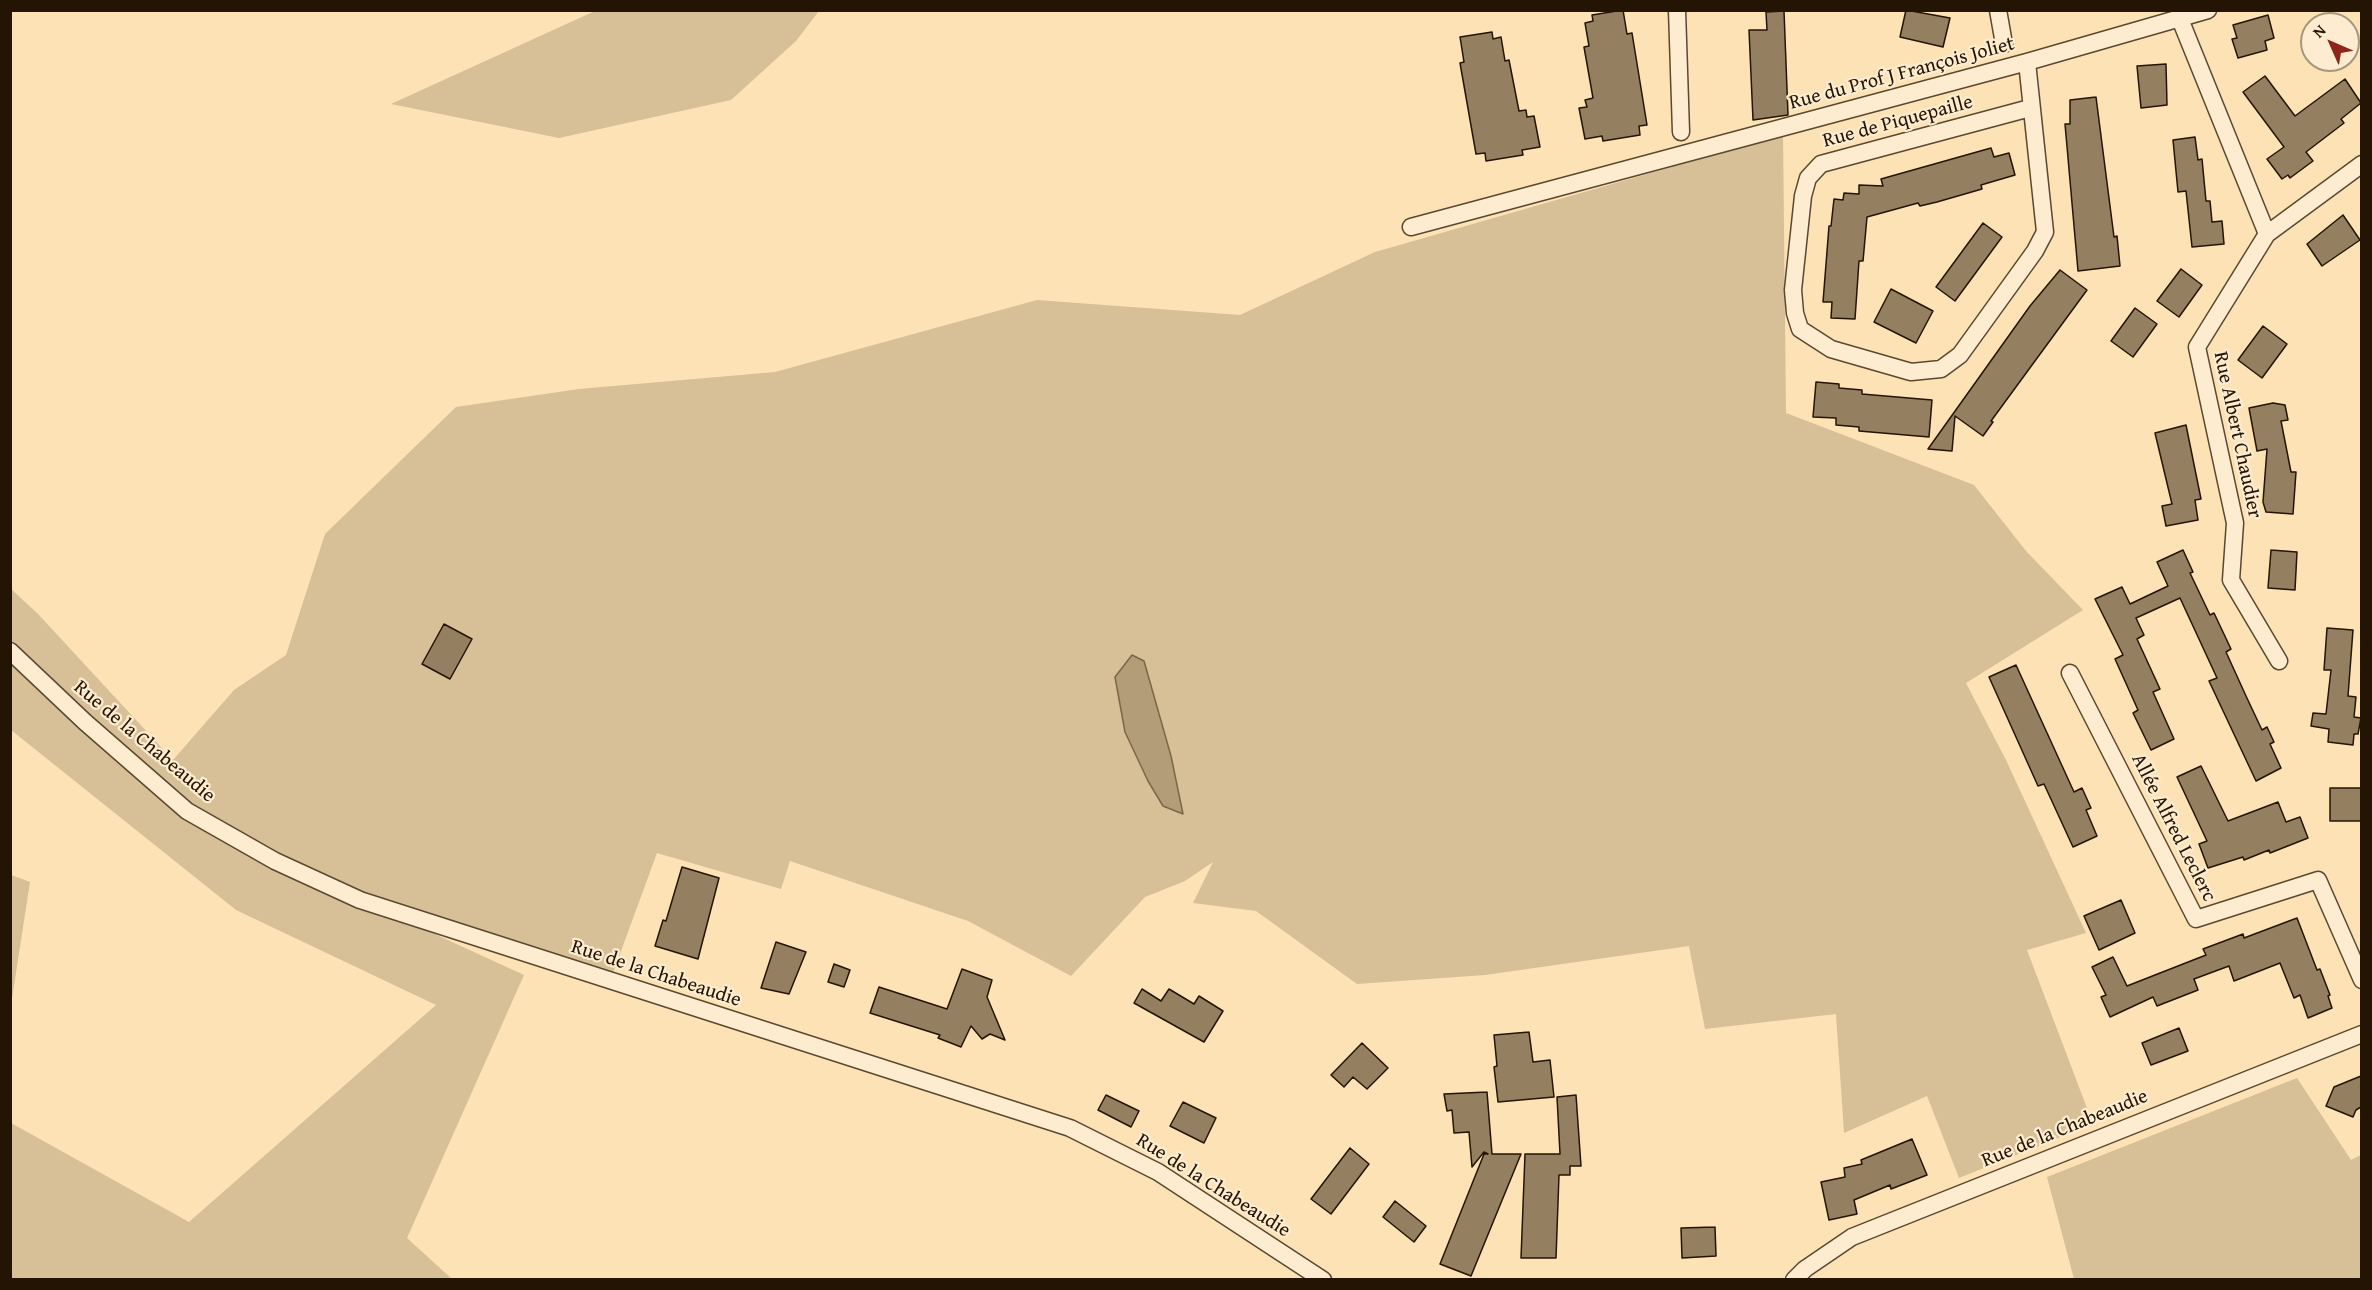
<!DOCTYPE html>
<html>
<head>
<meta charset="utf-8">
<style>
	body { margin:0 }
	#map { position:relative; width:2372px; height:1290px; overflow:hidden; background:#fce2b5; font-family:"Gentium Book Plus",serif }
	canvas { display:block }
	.frame { position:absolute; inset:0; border:12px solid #241403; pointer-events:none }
	.north { position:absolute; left:2300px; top:12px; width:60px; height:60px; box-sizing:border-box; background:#fdeccf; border:2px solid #a6967d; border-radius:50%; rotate:315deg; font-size:16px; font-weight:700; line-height:24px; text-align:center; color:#241403 }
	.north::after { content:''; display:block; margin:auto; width:21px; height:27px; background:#8f2418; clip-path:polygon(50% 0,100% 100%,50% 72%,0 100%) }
</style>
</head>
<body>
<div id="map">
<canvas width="2372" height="1290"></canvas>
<div class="frame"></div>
<div class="north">N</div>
</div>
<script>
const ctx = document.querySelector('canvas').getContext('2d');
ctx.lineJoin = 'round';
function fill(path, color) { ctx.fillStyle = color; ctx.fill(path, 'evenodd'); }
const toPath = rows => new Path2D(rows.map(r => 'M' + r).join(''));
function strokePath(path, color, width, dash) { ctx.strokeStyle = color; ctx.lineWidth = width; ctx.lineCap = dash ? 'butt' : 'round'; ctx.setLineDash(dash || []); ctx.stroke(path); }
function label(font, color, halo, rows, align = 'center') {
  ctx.font = font + ' "Gentium Book Plus",serif'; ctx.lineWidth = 4.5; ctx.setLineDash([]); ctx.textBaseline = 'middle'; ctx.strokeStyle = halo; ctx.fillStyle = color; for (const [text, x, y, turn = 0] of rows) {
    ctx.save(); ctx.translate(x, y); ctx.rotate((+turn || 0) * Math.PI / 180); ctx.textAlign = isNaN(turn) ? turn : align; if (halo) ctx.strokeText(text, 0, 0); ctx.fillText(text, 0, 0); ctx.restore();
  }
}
fill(toPath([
	[595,11,819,11,796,41,731,100,559,138,391,104],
	[1783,135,1786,413,1974,485,2026,551,2083,610,1966,683,2006,760,2086,933,2027,950,2093,1124,1959,1178,1927,1096,1844,1133,1836,1014,1705,1029,1689,946,1485,975,1357,984,1256,911,1193,903,1213,862,1185,881,1145,897,1071,976,968,921,790,861,781,889,657,853,610,981,367,903,524,975,407,1238,452,1279,11,1279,11,1123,189,1222,436,1005,236,910,11,730,10,588,38,614,173,760,234,690,286,655,325,534,456,407,579,389,775,372,1037,300,1240,315,1375,252],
	[1144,661,1171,756,1182,814,1163,806,1148,781,1125,732],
	[11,875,30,882,11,1005,10,875],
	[2297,1078,2351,1160,2361,1155,2361,1279,2074,1279,2047,1177]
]), '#d7bf97');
const water = toPath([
	[1132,655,1144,661,1171,756,1183,814,1163,806,1148,781,1125,732,1115,677,1132,655]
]);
fill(water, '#b39c78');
strokePath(water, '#7a6649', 1.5);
const building = toPath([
	[1623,10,1627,34,1632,33,1647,125,1639,126,1640,135,1603,141,1602,136,1585,139,1579,108,1587,107,1585,100,1593,98,1584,47,1589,46,1585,23,1593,21,1592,15,1623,10],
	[1906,10,1950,18,1943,47,1900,37,1906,10],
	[1784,11,1788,115,1753,120,1749,30,1767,30,1766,12,1784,11],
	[2268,15,2274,38,2265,41,2267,50,2238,58,2232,39,2237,38,2233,25,2268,15],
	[1492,32,1493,39,1501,37,1505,61,1509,60,1519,111,1526,110,1527,117,1534,116,1540,147,1522,150,1523,155,1486,161,1485,153,1476,154,1460,63,1464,62,1460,37,1492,32],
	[2166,64,2167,105,2141,108,2137,66,2166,64],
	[2265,76,2295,116,2345,79,2361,103,2341,119,2344,123,2306,152,2313,161,2290,178,2288,175,2282,179,2267,159,2284,147,2243,92,2265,76],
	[2096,97,2114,237,2117,236,2120,266,2078,271,2065,124,2070,124,2070,100,2096,97],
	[2195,137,2198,160,2202,159,2206,201,2210,201,2212,222,2222,221,2224,244,2192,247,2186,191,2178,192,2173,140,2195,137],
	[1991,148,1994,157,2009,153,2015,175,1981,185,1982,189,1937,202,1920,206,1918,203,1867,217,1863,261,1859,261,1855,319,1831,318,1832,302,1823,302,1829,226,1831,226,1834,199,1843,200,1844,193,1859,194,1859,185,1883,186,1881,179,1991,148],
	[2343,215,2360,240,2322,266,2307,244,2343,215],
	[1983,223,2002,237,1955,301,1936,287,1983,223],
	[2181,269,2202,285,2179,317,2157,301,2181,269],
	[2060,270,2087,290,1991,421,1993,422,1983,436,1955,416,1952,451,1928,449,2030,306,2060,270],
	[1891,289,1933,311,1916,343,1874,322,1891,289],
	[2135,308,2157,324,2133,357,2111,341,2135,308],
	[2263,326,2287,344,2262,378,2238,360,2263,326],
	[1816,382,1839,384,1839,388,1862,390,1862,394,1932,400,1929,437,1859,431,1859,427,1836,425,1836,418,1813,417,1816,382],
	[2273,403,2285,405,2288,420,2281,421,2291,472,2296,472,2293,514,2266,512,2263,502,2267,449,2257,451,2249,408,2273,403],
	[2186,425,2201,499,2195,500,2198,520,2166,526,2162,506,2172,504,2155,433,2186,425],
	[2183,550,2193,572,2190,573,2210,615,2214,613,2231,649,2226,652,2246,696,2262,730,2267,727,2274,742,2270,744,2281,768,2256,781,2209,681,2217,678,2180,598,2136,618,2144,635,2137,639,2160,689,2153,692,2174,739,2151,750,2133,713,2138,710,2115,659,2123,655,2095,599,2122,587,2130,604,2168,586,2157,562,2183,550],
	[2271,550,2297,552,2295,590,2268,588,2271,550],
	[444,624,472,639,450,679,422,664,444,624],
	[2327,628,2353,630,2348,696,2356,697,2354,717,2361,718,2358,734,2354,734,2353,745,2328,742,2329,729,2311,726,2313,713,2326,714,2331,670,2324,670,2327,628],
	[2016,665,2074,792,2082,788,2091,808,2086,810,2097,836,2073,847,2044,784,2038,786,1989,677,2016,665],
	[2201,766,2228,821,2278,802,2286,822,2300,817,2308,838,2270,853,2269,850,2244,860,2243,857,2208,868,2199,844,2207,841,2177,777,2201,766],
	[2330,788,2361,788,2361,821,2330,821,2330,788],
	[682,867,719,878,698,959,655,946,663,920,666,921,682,867],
	[2121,900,2135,933,2099,950,2084,916,2121,900],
	[2297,918,2317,970,2320,969,2330,995,2328,996,2332,1008,2308,1018,2300,995,2294,998,2280,963,2234,981,2229,966,2194,979,2198,990,2157,1006,2153,997,2110,1017,2101,997,2106,995,2092,967,2113,957,2127,986,2206,955,2203,949,2243,934,2244,938,2297,918],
	[776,942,806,952,789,994,761,988,776,942],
	[834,964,850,970,844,987,828,982,834,964],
	[962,969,992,980,987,997,1005,1040,990,1034,982,1039,971,1026,961,1047,938,1038,940,1035,870,1013,879,987,947,1009,962,969],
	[1142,989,1161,1001,1169,989,1194,1004,1199,996,1223,1011,1204,1042,1134,1003,1142,989],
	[2179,1028,2188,1051,2151,1065,2142,1043,2179,1028],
	[1529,1032,1533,1062,1550,1060,1554,1097,1498,1102,1494,1067,1497,1066,1494,1035,1529,1032],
	[1362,1043,1388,1068,1367,1089,1353,1077,1344,1087,1331,1075,1362,1043],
	[2361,1076,2361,1107,2356,1110,2353,1117,2326,1106,2334,1087,2361,1076],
	[1487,1092,1492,1154,1521,1154,1471,1276,1440,1264,1484,1154,1488,1154,1484,1152,1472,1167,1469,1132,1454,1133,1452,1110,1447,1111,1444,1094,1487,1092],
	[1106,1095,1139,1111,1131,1127,1098,1110,1106,1095],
	[1576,1095,1581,1166,1570,1166,1570,1175,1559,1175,1556,1258,1521,1258,1525,1154,1560,1154,1557,1097,1576,1095],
	[1183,1102,1216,1118,1204,1143,1170,1126,1183,1102],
	[1912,1139,1927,1175,1891,1189,1890,1185,1854,1200,1857,1214,1829,1220,1821,1182,1845,1177,1844,1168,1862,1164,1861,1160,1912,1139],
	[1350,1148,1369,1164,1331,1214,1311,1199,1350,1148],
	[1395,1201,1426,1226,1414,1242,1383,1217,1395,1201],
	[1715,1227,1716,1256,1682,1258,1681,1228,1715,1227]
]);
fill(building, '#947f60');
strokePath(building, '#241403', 1.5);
const street = toPath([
	[1677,10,1681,132],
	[1998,10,2004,44],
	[2180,19,2267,234],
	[2027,62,2045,232,2035,251,1960,355,1941,369,1911,372,1831,349,1800,329,1795,313,1793,290,1803,196,1808,178,1821,164,2030,108],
	[1411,227,2027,62,2208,10],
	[10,651,85,722,187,811,275,861,360,900,1070,1128,1158,1172,1323,1280],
	[2279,661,2231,580,2235,523,2197,347,2267,234,2362,164],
	[2070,673,2196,919,2318,880,2362,980],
	[1794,1280,1805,1269,1852,1237,2362,1034]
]);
strokePath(street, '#5a4830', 19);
strokePath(street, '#fdeccf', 16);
label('20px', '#241403', '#fdeccf', [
	["Rue du Prof J François Joliet",1902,74,-15],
	["Rue de Piquepaille",1898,122,-15],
	["Rue Albert Chaudier",2237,435,78],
	["Rue de la Chabeaudie",144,742,40],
	["Allée Alfred Leclerc",2173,828,63],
	["Rue de la Chabeaudie",656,974,18],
	["Rue de la Chabeaudie",2065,1129,-22],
	["Rue de la Chabeaudie",1213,1186,32]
]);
</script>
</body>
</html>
